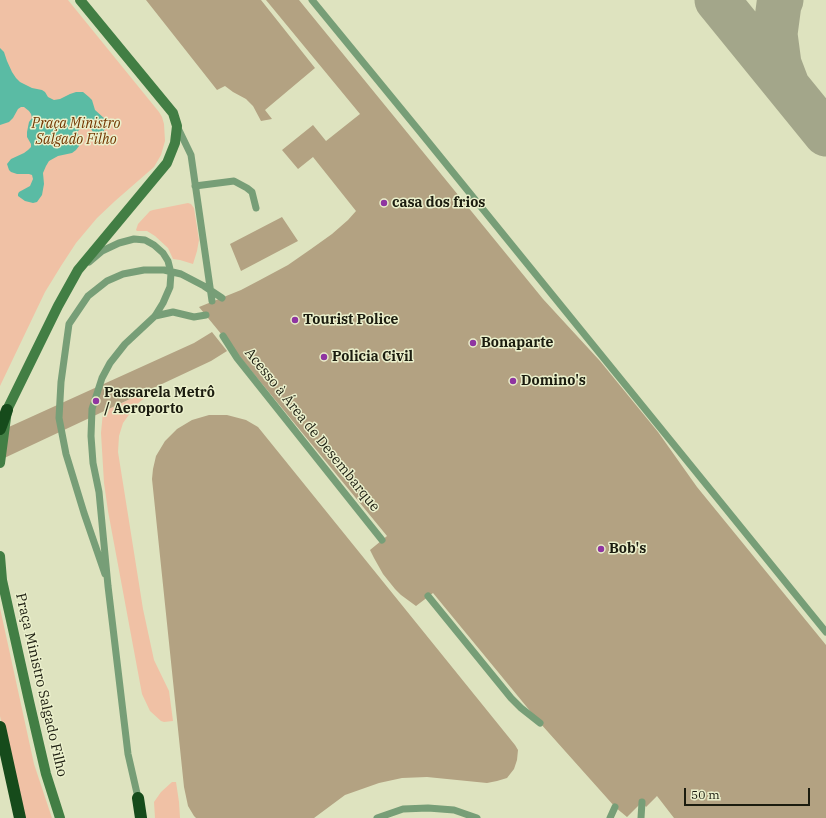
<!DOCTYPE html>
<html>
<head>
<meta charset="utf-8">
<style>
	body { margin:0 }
	#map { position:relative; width:826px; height:818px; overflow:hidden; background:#dee3bf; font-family:"IBM Plex Serif",serif }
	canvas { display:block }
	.scale { position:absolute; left:684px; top:788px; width:126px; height:18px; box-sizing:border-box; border:2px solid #1b1c0f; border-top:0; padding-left:5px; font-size:12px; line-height:14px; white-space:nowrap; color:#1b1c0f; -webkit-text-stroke:3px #ebf0cc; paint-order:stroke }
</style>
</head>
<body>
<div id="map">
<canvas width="826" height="818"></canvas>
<div class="scale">50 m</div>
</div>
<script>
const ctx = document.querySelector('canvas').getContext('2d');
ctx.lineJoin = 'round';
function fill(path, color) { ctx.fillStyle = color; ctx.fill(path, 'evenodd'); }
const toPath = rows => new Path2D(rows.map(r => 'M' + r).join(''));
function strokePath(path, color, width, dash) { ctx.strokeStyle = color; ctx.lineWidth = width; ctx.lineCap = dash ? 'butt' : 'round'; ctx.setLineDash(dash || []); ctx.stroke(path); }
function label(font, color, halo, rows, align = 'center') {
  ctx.font = font + ' "IBM Plex Serif",serif'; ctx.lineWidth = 3; ctx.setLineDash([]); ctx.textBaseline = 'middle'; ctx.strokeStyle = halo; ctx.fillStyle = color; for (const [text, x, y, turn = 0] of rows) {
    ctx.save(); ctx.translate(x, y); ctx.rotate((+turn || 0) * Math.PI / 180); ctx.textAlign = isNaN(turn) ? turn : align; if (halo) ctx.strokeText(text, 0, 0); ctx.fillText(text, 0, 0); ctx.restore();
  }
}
fill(toPath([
	[0,0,68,0,159,112,162,117,164,124,165,141,161,155,154,167,115,201,97,218,76,243,61,266,45,292,0,386],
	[188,203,191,204,194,208,199,240,197,251,193,264,180,260,173,259,168,248,155,236,147,231,137,231,136,230,138,224,150,211,153,210],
	[149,390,148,395,136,405,123,423,119,436,118,452,143,609,154,660,169,691,173,721,164,722,161,721,150,711,142,694,108,511,104,483,101,433,103,412],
	[0,608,34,764,52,818,22,818,0,716],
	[172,782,176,782,179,802,180,818,155,818,154,802,161,792]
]), '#f0c1a5');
fill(toPath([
	[0,48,4,52,7,61,12,72,16,78,20,82,32,88,42,90,45,92,48,97,54,100,60,99,70,94,76,92,83,92,89,97,92,100,95,110,105,119,106,123,105,129,103,132,98,134,94,134,90,127,87,125,81,128,78,131,78,134,80,141,79,146,76,150,72,153,58,156,49,161,46,166,43,173,44,184,42,195,37,202,33,203,25,201,18,196,18,194,19,192,30,186,33,179,32,175,29,174,17,174,11,172,9,170,7,164,11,159,24,153,28,150,31,147,31,144,27,137,27,132,29,122,32,118,31,114,29,111,24,107,21,107,18,109,13,118,9,122,0,125]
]), '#5abba4');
strokePath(toPath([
	[717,0,826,134],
	[781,0,779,4,775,34,779,64,787,85]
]), '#a3a68a', 45);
fill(toPath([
	[146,0,261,0,315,68,265,110,272,119,261,121,253,106,246,99,233,92,225,86,217,90],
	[266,0,299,0,543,299,600,361,658,432,697,487,826,645,826,818,674,818,657,796,646,807,642,802,627,817,615,807,540,723,433,593,416,606,401,595,395,589,383,574,374,558,370,550,387,536,199,307,241,290,260,280,288,265,311,249,332,234,348,220,356,211,313,157,298,169,282,150,313,125,326,141,360,114],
	[282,217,298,241,241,271,230,244],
	[212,332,227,351,211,361,0,460,0,431,194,343],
	[209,415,227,415,246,420,258,427,515,745,518,750,517,760,514,769,507,778,497,781,487,783,427,777,402,778,379,783,345,795,314,818,196,818,194,816,188,806,184,787,152,479,153,469,156,456,165,441,177,429,192,420]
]), '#b3a282');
strokePath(toPath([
	[312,0,421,133,826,632],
	[177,126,191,155,212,301],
	[195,186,234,181,247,188,252,192,256,208],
	[89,262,102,251,119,243,134,239,145,240,154,245,163,253,168,261,171,273,170,287,163,303,155,316,125,344,110,363,102,378,92,409,91,436,93,463,99,492,108,586,128,754,139,802],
	[155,316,173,312,194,317,206,315],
	[223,336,237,358,382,540],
	[105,574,84,513,66,454,59,418,61,382,69,324,88,296,107,281,123,274,144,270,164,270,181,274,204,286,222,298],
	[428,596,511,698,521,708,540,723],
	[377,818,403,809,428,808,454,810,477,818],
	[610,818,615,807],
	[641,818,642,802]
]), '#779e77', 7);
strokePath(toPath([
	[0,463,7,410,58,306,78,270,167,163,175,143,177,126,173,113,80,0],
	[0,556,2,580,29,701,46,774,60,818]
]), '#427e44', 10);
strokePath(toPath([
	[0,429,7,410],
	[0,727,20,818],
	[138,798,141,818]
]), '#164b1b', 12);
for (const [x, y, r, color] of [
	[384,203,4,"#8f35a1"],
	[295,320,4,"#8f35a1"],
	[473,343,4,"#8f35a1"],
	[324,357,4,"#8f35a1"],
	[513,381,4,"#8f35a1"],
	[96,401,4,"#8f35a1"],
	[601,549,4,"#8f35a1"]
]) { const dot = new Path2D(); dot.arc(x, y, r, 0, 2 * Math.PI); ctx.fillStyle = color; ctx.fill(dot); strokePath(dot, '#ebf0cc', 1.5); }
label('italic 14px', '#723601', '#ebf0cc', [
	["Praça Ministro",76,124],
	["Salgado Filho",76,140]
]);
label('bold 14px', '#1b1c0f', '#ebf0cc', [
	["casa dos frios",392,203],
	["Tourist Police",303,320],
	["Bonaparte",481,343],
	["Policia Civil",332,357],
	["Domino's",521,381],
	["Passarela Metrô",104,393],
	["/ Aeroporto",104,409],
	["Bob's",609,549]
], 'left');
label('14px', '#1b1c0f', '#ebf0cc', [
	["Acesso à Área de Desembarque",312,430,51],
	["Praça Ministro Salgado Filho",41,685,77]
]);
</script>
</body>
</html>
